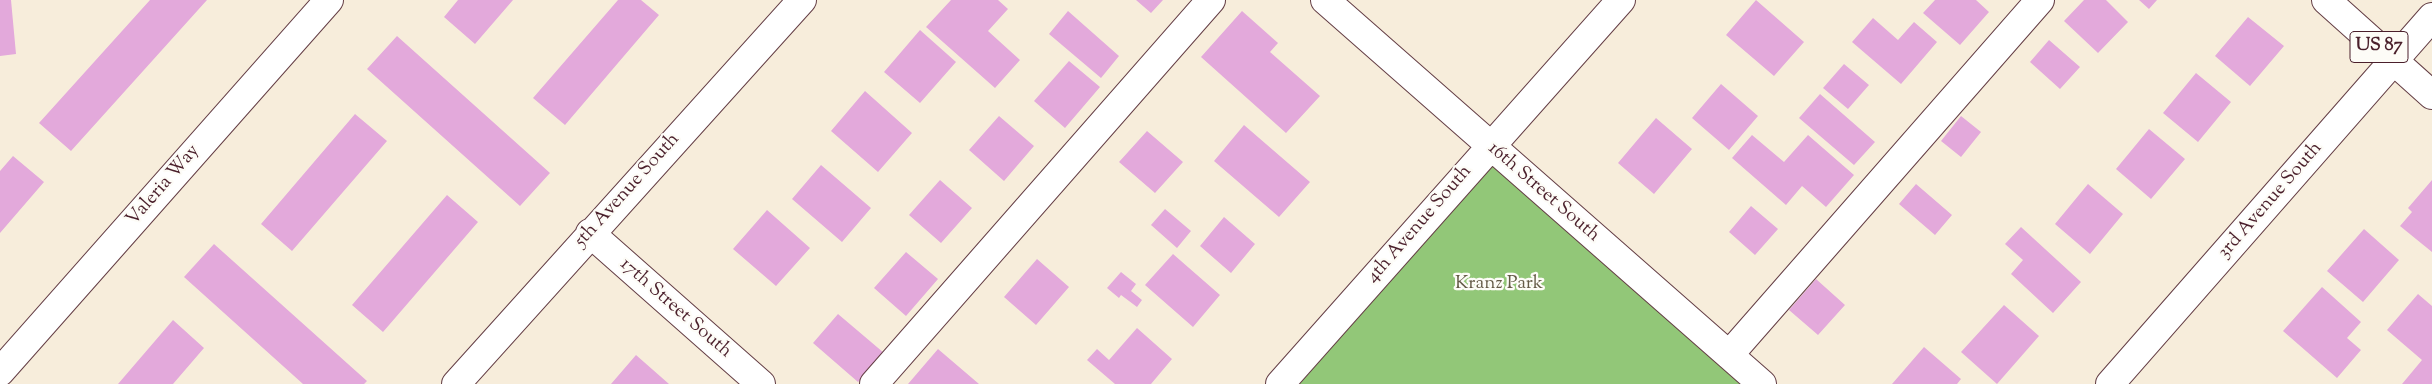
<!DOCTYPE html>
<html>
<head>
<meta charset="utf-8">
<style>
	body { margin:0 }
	canvas { display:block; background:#f7eddb }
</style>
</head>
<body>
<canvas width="2432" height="384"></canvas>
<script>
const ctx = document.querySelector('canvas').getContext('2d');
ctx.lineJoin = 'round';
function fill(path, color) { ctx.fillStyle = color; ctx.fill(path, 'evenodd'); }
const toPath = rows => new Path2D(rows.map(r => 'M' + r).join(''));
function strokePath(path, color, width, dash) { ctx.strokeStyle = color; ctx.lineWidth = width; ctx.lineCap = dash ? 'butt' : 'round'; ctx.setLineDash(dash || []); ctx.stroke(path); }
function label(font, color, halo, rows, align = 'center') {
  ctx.font = font + ' "Sorts Mill Goudy",serif'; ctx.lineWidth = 4.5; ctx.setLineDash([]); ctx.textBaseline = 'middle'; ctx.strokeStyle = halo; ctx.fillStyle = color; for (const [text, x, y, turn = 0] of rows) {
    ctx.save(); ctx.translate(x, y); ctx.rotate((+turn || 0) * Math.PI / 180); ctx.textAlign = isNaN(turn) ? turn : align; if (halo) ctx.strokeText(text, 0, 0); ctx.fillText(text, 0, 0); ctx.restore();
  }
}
fill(toPath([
	[1490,146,1762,384,1282,384]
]), '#92c778');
fill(toPath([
	[0,0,11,0,16,54,0,56],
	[150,0,207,0,71,151,39,123],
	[458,0,513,0,475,44,444,17],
	[618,0,641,0,659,15,565,125,533,98],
	[951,0,998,0,1008,9,988,31,1020,60,995,88,926,27],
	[1136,0,1163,0,1151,13],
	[1756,0,1804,42,1774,76,1726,35],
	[1935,0,1976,0,1989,12,1960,45,1923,13],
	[2084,0,2106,0,2128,22,2098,53,2064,21],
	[2139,0,2157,0,2149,9],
	[1068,11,1119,56,1101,78,1049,34],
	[1242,11,1278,43,1270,52,1320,96,1286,133,1201,57],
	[2248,17,2284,46,2250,86,2215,56],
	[1873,18,1898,40,1914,22,1937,42,1901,84,1852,42],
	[920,30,956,62,920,103,884,72],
	[397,36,550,173,520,206,367,69],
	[2049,40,2080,67,2060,89,2030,62],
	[1069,61,1100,87,1065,128,1034,101],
	[1844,64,1869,85,1848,109,1823,88],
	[2196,73,2231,102,2198,142,2163,113],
	[1721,84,1758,116,1729,150,1692,118],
	[865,91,912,133,878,172,831,131],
	[1820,94,1875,142,1854,165,1799,118],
	[355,114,387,141,292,251,261,224],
	[999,116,1034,146,1004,181,969,150],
	[1961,116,1981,132,1961,157,1941,141],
	[1656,118,1692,149,1654,194,1618,163],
	[1244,125,1310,182,1279,217,1214,161],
	[2149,129,2185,159,2151,199,2116,169],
	[1147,131,1183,162,1155,193,1119,162],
	[1752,135,1784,162,1808,135,1854,175,1826,207,1802,186,1786,205,1732,158],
	[13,156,44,182,0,233,0,171],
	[821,165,871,208,842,242,792,199],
	[940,180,972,208,941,243,909,215],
	[2432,180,2432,252,2400,226,2412,212,2408,208],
	[1916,184,1952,215,1935,235,1899,204],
	[2088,184,2123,214,2090,254,2055,224],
	[447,195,478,222,383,332,352,305],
	[1751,206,1778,229,1755,255,1729,232],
	[1165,209,1191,231,1177,248,1151,225],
	[767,210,810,248,776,286,733,249],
	[1224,217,1255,244,1231,273,1200,246],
	[2021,227,2081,282,2053,313,2011,274,2023,260,2005,244],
	[2364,229,2399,260,2363,302,2327,271],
	[214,244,367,381,364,384,303,384,184,277],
	[906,252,938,279,906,316,874,288],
	[1173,254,1220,295,1193,327,1145,285],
	[1037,259,1069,287,1036,325,1004,297],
	[1121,272,1136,284,1131,291,1142,300,1137,307,1121,295,1119,298,1107,288],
	[1816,279,1845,305,1818,335,1789,310],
	[2322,287,2361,322,2347,338,2361,350,2337,378,2283,331],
	[2418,294,2432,306,2432,384,2402,384,2422,360,2387,330],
	[2004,305,2039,336,1997,384,1961,352],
	[838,314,884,353,858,382,813,343],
	[173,320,204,348,173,384,118,384],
	[1137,328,1172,359,1151,384,1115,384,1087,360,1097,349,1109,360],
	[1924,347,1961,379,1957,384,1892,384],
	[938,349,979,384,908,384],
	[636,355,669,384,611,384]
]), '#e3a9db');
const minor = toPath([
	[1325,0,1762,384],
	[590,233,761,384],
	[1729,355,2040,0],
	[0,372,329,0],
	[456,384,802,0],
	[874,384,1211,0],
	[1280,384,1621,0],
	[2110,384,2432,17]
]);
const major = toPath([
	[2326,0,2432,95]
]);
strokePath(minor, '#643e45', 30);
strokePath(major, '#643e45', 30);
strokePath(minor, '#fff', 28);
strokePath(major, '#fff', 28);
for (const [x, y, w] of [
	[2379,47,58]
]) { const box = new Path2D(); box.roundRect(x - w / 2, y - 15.5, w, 31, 4); ctx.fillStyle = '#fdfcf7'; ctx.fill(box); strokePath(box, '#4a1f2b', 1); }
label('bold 18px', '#4a1f2b', null, [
	["US 87",2379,47]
]);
label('19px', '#4a1f2b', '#fdfcf7', [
	["Valeria Way",164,186,-49],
	["5th Avenue South",628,191,-48],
	["16th Street South",1543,193,41],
	["3rd Avenue South",2271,201,-49],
	["4th Avenue South",1420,225,-49],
	["17th Street South",675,309,41]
]);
label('19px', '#635a46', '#fdfcf7', [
	["Kranz Park",1499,285]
]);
</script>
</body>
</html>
